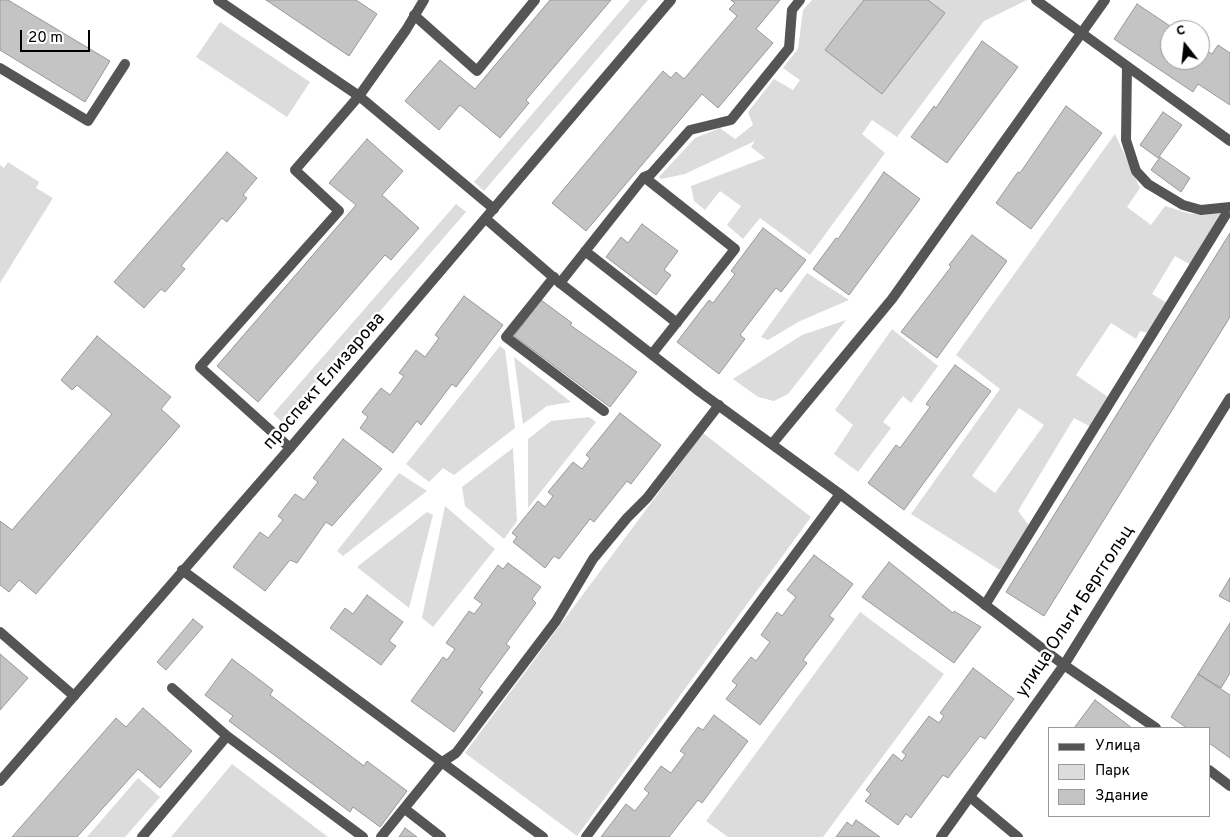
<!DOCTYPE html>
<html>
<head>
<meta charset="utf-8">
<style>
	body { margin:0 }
	#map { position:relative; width:1230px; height:837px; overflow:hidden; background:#fff; font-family:Overpass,sans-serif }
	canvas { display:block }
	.legend { position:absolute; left:1048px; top:727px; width:162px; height:90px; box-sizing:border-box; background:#fff; border:1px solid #999; margin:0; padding:6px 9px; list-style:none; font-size:15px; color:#000 }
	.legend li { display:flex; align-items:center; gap:10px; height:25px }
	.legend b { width:25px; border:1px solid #999 }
	.north { position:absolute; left:1160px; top:20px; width:50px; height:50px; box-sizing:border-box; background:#fff; border:1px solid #999; border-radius:50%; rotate:344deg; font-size:14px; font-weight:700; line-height:20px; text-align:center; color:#000 }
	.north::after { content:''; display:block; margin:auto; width:18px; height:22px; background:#000; clip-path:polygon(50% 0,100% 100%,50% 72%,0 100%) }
	.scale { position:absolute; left:20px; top:30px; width:70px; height:22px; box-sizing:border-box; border:2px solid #000; border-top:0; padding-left:6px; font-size:15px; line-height:18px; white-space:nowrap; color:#000; -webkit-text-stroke:4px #fff; paint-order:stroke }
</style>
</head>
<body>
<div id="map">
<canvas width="1230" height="837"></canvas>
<ul class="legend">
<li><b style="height:6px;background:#555"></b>Улица</li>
<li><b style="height:14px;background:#dcdcdc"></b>Парк</li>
<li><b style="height:14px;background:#c4c4c4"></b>Здание</li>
</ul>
<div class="north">С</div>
<div class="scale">20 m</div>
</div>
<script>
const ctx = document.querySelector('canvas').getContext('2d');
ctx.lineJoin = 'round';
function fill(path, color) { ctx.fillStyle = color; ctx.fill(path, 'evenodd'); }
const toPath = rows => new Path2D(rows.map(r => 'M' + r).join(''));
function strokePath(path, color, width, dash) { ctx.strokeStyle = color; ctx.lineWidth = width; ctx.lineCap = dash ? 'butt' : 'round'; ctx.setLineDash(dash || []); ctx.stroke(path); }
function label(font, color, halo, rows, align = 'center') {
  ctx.font = font + ' Overpass,sans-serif'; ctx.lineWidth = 5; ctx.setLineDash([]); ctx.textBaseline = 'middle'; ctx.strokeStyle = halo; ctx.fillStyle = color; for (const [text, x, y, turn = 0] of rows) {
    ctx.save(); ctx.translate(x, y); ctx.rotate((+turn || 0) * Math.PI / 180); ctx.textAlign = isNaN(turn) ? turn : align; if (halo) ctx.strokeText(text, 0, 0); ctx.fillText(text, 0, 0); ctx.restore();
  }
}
fill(toPath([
	[630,0,648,0,484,191,474,182],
	[812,0,1027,0,984,21,897,137,872,120,862,134,885,153,810,255,760,218,743,239,727,225,741,206,720,191,705,210,694,201,691,186,765,158,751,147,755,141,685,174,661,179,659,177,695,138,720,128,735,139,753,125,748,112,774,79,793,90,800,80,783,68,798,49,803,10],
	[220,22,310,82,287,117,196,57],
	[1115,134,1140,188,1127,207,1151,225,1165,206,1191,214,1223,211,1191,265,1175,256,1152,294,1167,303,1148,333,1140,331,1136,339,1111,323,1076,375,1108,397,1091,427,1074,418,1018,511,1030,527,1000,570,911,514,1000,389,956,355],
	[1019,408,1044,425,995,493,972,476],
	[8,162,39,182,36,188,53,198,0,283,0,165,4,168],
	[456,204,466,212,283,423,273,414],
	[807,273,849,300,800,321,768,340,761,337],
	[846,320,788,394,774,401,758,397,733,379,802,335],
	[892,329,938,366,911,403,903,396,883,422,891,428,858,472,834,454,853,425,835,410],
	[500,346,505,350,515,428,454,475,443,468,429,482,406,464],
	[514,357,571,402,547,406,523,424],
	[589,417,596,422,528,508,528,439,551,421],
	[703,433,811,517,577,836,465,753],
	[513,448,517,521,504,539,465,506,462,487],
	[399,473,427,491,343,556,337,551],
	[445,506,495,549,433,627,422,618],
	[427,512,433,515,409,608,357,567],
	[860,612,944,674,823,837,728,837,706,821],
	[232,764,328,837,171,837],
	[138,778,160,797,125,837,87,837]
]), '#dcdcdc');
const building = toPath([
	[0,0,8,0,110,61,85,102,0,50,0,0],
	[266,0,356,0,377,14,349,56,266,0],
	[550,0,611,0,526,100,529,103,500,138,460,105,439,130,405,101,440,60,475,89,550,0],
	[731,0,780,0,756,29,773,43,718,108,702,94,586,231,552,203,663,71,671,78,676,72,684,79,737,16,729,9,735,3,731,0],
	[864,0,928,0,945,13,882,94,825,50,864,0],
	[1137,4,1176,30,1170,30,1170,60,1200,60,1200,46,1212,54,1218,45,1230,53,1230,105,1198,84,1193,92,1114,39,1137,4],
	[982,41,1018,67,947,163,911,137,934,106,936,108,982,41],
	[1066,106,1102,133,1031,229,996,203,1018,172,1020,173,1066,106],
	[1163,112,1182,125,1158,158,1140,145,1163,112],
	[367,139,403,171,382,195,419,228,391,260,385,255,258,402,217,366,356,205,329,183,367,139],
	[227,152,257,178,243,195,247,198,227,222,222,218,181,266,185,269,165,292,161,289,144,308,114,282,227,152],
	[1160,157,1190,178,1181,192,1151,170,1160,157],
	[884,172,920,199,849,295,813,269,836,238,838,239,884,172],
	[642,224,678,251,664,270,671,275,656,295,606,257,621,237,628,243,642,224],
	[763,228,806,260,781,292,776,288,740,335,745,339,719,374,677,342,709,300,713,303,735,274,731,271,763,228],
	[1230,233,1230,317,1044,616,1006,592,1230,233],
	[972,235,1007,261,937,358,901,332,951,267,949,265,972,235],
	[464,296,503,325,456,387,452,384,421,425,417,421,393,453,360,428,368,417,362,412,381,388,390,395,404,376,399,373,416,350,425,357,439,338,435,335,464,296],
	[541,300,572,323,570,325,637,372,610,407,514,336,541,300],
	[97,336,171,397,161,409,180,426,36,594,19,580,9,592,0,585,0,521,12,530,112,414,77,385,72,390,61,380,97,336],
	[955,365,991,391,904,510,868,483,896,445,900,448,930,407,926,404,955,365],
	[620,413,661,445,631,484,627,481,594,522,590,519,559,559,554,556,545,568,513,542,517,537,512,533,538,501,545,507,553,496,548,492,573,462,582,469,590,458,586,455,620,413],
	[343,439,382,469,332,526,326,522,297,563,290,560,265,591,233,567,260,532,268,538,283,520,278,516,295,494,304,500,318,482,313,478,343,439],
	[814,555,853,584,829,616,834,619,803,660,807,663,760,725,726,699,737,685,732,681,751,657,756,661,770,642,761,635,777,612,782,616,796,597,787,590,814,555],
	[889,562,953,613,954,611,981,627,954,663,862,597,889,562],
	[508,563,541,587,532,599,536,603,506,644,510,647,479,689,483,692,454,732,411,701,443,657,447,660,455,649,446,643,469,611,474,614,482,604,474,598,498,565,503,569,508,563],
	[1230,578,1230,602,1219,596,1230,578],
	[367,595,403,622,389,641,396,646,381,665,330,628,345,608,353,614,367,595],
	[193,619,203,627,166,670,157,662,193,619],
	[1230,623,1230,673,1221,688,1198,674,1230,623],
	[0,654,28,678,0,710,0,654],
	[232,659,273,690,270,695,364,766,367,761,407,791,380,827,353,807,350,812,229,721,233,716,205,695,232,659],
	[973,668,1014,699,985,739,980,736,948,778,943,775,911,818,906,814,898,825,865,801,871,794,866,790,893,754,902,761,906,755,902,752,929,716,939,723,944,716,940,713,973,668],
	[1198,674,1230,695,1230,758,1209,743,1209,728,1187,728,1171,717,1198,674],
	[1095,700,1132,728,1074,728,1095,700],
	[143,708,192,751,160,788,138,769,77,837,12,837,116,718,126,727,143,708],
	[714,715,748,741,702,803,698,800,669,837,601,837,626,804,635,811,649,793,644,789,661,766,671,773,685,754,680,751,698,727,703,730,714,715],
	[856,820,880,837,836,837,847,822,852,826,856,820],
	[405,828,417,837,399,837,405,828]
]);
fill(building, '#c4c4c4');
strokePath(building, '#999', 1);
strokePath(toPath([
	[218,0,359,96,406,30,424,0],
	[1036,0,1230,141],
	[414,15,477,71,535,0],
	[1127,66,1126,140,1136,171,1148,184,1183,205,1201,210,1230,207],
	[0,68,88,121,125,64],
	[644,177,735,249,652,354],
	[585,251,677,323],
	[554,277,506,337,604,411],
	[560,283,644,177,651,174,690,130,731,120,789,48,792,10,800,0],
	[290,448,200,367,339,211,295,170,359,96,494,209],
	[985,605,1230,208],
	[0,632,74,696],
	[1064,665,1156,728],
	[172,688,227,736],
	[1209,770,1230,786],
	[970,797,1018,837],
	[405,809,441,837],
	[142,837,227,736,363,837],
	[381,837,441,763,456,753,556,621,593,559,627,518,647,498,719,405],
	[586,837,840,494]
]), '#555', 10);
strokePath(toPath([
	[486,219,560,283,700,392,840,494,1064,665],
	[772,444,892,299,1105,0],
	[182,570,543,837],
	[0,781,290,448,671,0],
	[941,837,1064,665,1230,398]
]), '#555', 10);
label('18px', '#000', '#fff', [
	["проспект Елизарова",325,382,-49],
	["улица Ольги Берггольц",1076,612,-57]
]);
</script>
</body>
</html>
